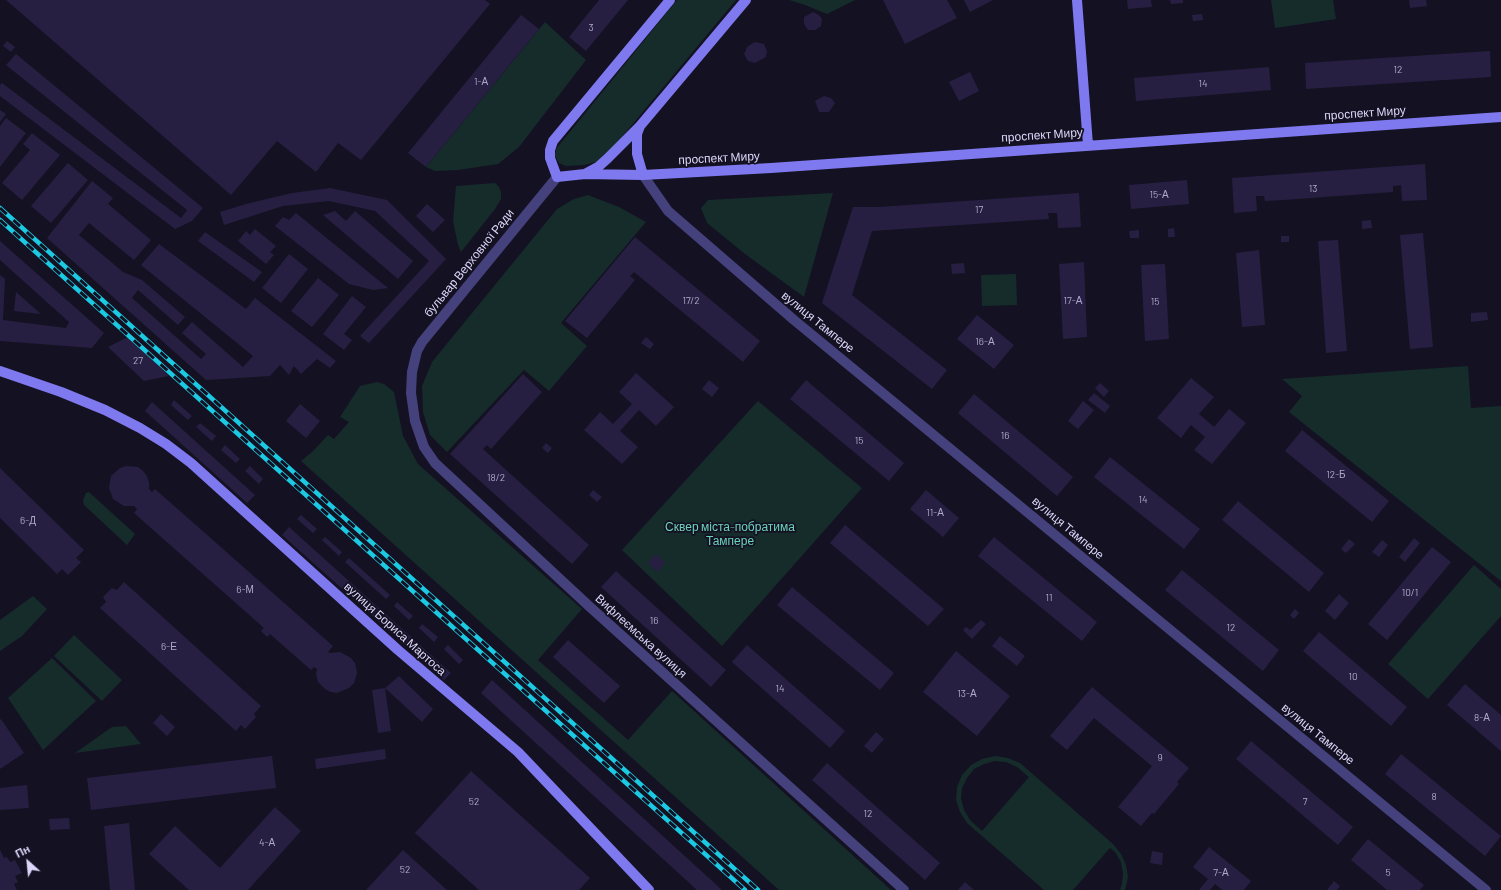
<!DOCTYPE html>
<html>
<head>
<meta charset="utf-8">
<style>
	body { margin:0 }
	#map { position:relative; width:1501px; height:890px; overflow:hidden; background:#141122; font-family:Barlow,sans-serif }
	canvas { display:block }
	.north { position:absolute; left:8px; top:842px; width:40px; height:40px; -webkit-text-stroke:3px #141122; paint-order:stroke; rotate:333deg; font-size:11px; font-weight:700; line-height:16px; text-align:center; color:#dcd7fa }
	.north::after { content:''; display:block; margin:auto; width:14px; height:18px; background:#dcd7fa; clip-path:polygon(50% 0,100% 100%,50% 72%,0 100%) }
</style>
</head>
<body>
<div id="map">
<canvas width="1501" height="890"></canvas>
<div class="north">Пн</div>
</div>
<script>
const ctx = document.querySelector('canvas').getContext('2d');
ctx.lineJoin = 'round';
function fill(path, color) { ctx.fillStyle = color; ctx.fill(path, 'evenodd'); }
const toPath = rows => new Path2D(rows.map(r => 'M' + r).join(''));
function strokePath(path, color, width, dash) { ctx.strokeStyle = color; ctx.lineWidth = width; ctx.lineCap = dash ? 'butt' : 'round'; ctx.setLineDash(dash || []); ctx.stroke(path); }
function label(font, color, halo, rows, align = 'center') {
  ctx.font = font + ' Barlow,sans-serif'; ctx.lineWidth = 3.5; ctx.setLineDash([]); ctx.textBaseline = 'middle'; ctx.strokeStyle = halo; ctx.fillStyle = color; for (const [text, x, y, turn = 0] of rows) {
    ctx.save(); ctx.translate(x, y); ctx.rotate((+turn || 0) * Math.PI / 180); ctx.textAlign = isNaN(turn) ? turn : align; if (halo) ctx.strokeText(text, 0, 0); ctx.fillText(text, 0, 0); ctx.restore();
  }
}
fill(toPath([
	[677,0,736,0,606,156,596,162,584,165,566,166,559,163,555,156,556,149],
	[789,0,855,0,827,14,805,5],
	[1271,0,1333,0,1336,19,1275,28],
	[545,22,586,60,519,147,498,164,458,170,435,171,426,167],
	[495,183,499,187,501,192,501,199,495,209,461,252,458,245,453,221,456,186],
	[833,193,804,297,745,254,707,223,701,208,708,200],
	[588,195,619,207,646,222,561,323,587,346,549,391,524,370,447,452,430,435,423,412,422,386,432,362,557,209,574,199],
	[1016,274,1017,305,982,306,981,275],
	[1468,366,1471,408,1501,406,1501,581,1289,412,1302,396,1282,379],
	[377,382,384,384,394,392,403,436,418,464,582,609,538,660,628,740,672,691,891,890,779,890,301,461,313,451,328,435,334,439,349,422,340,417,360,386],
	[758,401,862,488,722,646,622,550],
	[89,492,135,534,127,545,84,505,83,500,86,493],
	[1474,565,1501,589,1501,616,1428,699,1388,664],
	[33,596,47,609,22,636,0,651,0,620],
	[74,635,122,680,102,701,54,656],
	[52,658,96,701,43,750,8,698],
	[126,726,141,744,75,753,112,727],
	[995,756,1008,758,1020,763,1113,844,1121,854,1126,865,1128,877,1125,890,1120,890,1122,884,1123,873,1121,862,1115,852,1110,848,1073,890,1044,890,967,823,960,812,956,800,957,787,962,775,971,765,982,759],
	[995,761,1006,762,1017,767,1029,777,982,831,970,820,964,810,961,799,962,788,967,778,974,769,984,764]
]), '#152c2b');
fill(toPath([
	[6,0,485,0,490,4,361,160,338,143,316,172,277,141,231,195],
	[599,0,628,0,586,51,569,37],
	[883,0,947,0,957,18,905,44],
	[964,0,993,0,970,12],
	[1127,0,1151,0,1152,7,1128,9],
	[1170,0,1183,0,1183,3,1171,4],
	[1409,0,1426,0,1427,6,1410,8],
	[813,12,819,15,822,19,821,26,815,30,808,30,804,24,804,17],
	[1202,14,1203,20,1193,21,1192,15],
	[521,15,539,29,426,167,408,153],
	[7,41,15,47,11,52,3,46],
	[755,42,764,44,767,51,766,57,755,63,748,61,744,54,747,47],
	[1490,51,1491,77,1306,89,1305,63],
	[16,54,203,208,192,221,175,229,0,96,0,85,2,83,181,218,187,210,6,65],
	[1269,67,1271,90,1136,101,1134,78],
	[970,72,979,91,959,101,949,82],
	[824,96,831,98,835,103,829,112,819,112,815,101],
	[0,110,6,114,0,122],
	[6,118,26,133,0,167,0,126],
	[32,133,60,155,22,200,2,183,30,150,23,144],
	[68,163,88,180,51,223,31,206],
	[1425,164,1427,200,1402,201,1401,185,1396,186,1393,186,1393,192,1284,200,1265,201,1264,196,1256,196,1257,211,1234,213,1232,178],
	[1187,180,1189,204,1131,209,1129,185],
	[92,181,113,198,108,204,151,240,134,260,89,223,79,235,123,272,142,280,185,317,178,325,138,290,132,298,201,359,206,354,182,333,192,322,243,367,253,356,141,265,159,244,246,309,255,298,336,361,330,368,317,359,301,374,294,366,289,375,280,365,270,376,206,380,47,238],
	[330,188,387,200,446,259,369,343,360,336,429,261,375,211,329,201,283,206,224,225,220,212,246,204,292,193],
	[1079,193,1081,227,1058,228,1057,213,1048,213,1049,219,872,231,852,295,947,370,932,389,822,303,853,207,879,207],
	[427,204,445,220,433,232,416,216],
	[335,211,346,221,355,211,413,261,398,279,323,215],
	[296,213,388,288,373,290,349,284,275,226,283,217,289,220],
	[1371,220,1372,228,1362,229,1362,221],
	[1174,228,1175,237,1168,237,1168,229],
	[255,229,276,246,270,252,274,255,266,264,238,241,246,231,250,235],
	[1139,230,1139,238,1130,238,1129,231],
	[205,232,262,272,254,282,198,241],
	[1423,233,1433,347,1410,349,1400,235],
	[1281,236,1289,236,1289,242,1281,242],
	[635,237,760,341,743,362,634,272,630,276,635,280,587,338,565,321],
	[1338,240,1347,351,1326,353,1318,241],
	[0,241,104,333,92,348,0,341,0,275,5,279,3,320,66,328,69,322,0,260],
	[1259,250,1265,325,1242,327,1236,253],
	[289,254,308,269,281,303,262,288],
	[1084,262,1087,337,1063,339,1059,264],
	[964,263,965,273,952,274,951,264],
	[1165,264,1169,339,1145,341,1141,265],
	[318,278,339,295,312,327,291,311],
	[16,292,41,314,14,311],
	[352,296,366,307,344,334,352,340,344,350,323,334],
	[1487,312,1488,320,1471,322,1471,313],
	[977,315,1014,345,994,369,957,339],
	[128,337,169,376,144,381,108,347],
	[646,337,654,344,650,349,641,343],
	[636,373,674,407,656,426,639,410,620,431,638,447,622,464,584,430,600,412,613,424,632,404,619,392],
	[523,374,542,392,491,449,487,445,483,449,589,545,572,564,450,454],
	[1191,378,1214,397,1199,414,1214,427,1229,409,1246,423,1212,464,1194,450,1205,437,1191,425,1181,438,1157,418],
	[709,380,719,388,712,397,702,389],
	[806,380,904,463,889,481,790,399],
	[1100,383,1109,391,1104,397,1095,388],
	[1094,393,1110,406,1105,413,1088,400],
	[974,394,1073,477,1057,496,958,413],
	[174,400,192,416,188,420,171,405],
	[1083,401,1094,410,1078,429,1068,421],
	[152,402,255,495,247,503,145,411],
	[300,404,320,421,306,438,286,421],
	[200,423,216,436,212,441,196,427],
	[1302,430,1389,501,1372,522,1285,451],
	[546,443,552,448,548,453,542,448],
	[225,445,240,459,236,463,221,450],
	[1110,457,1200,529,1184,549,1094,477],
	[126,466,138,467,143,471,147,476,149,483,149,489,152,492,155,489,333,646,328,652,330,653,340,652,351,658,355,663,357,673,354,683,349,688,337,693,331,692,325,689,318,682,316,674,317,669,314,667,311,670,270,634,267,637,261,631,264,628,134,513,137,509,134,506,124,506,113,499,109,488,111,476,120,468],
	[250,466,263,479,259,484,245,471],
	[0,468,84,550,76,558,81,562,68,575,62,569,57,574,0,518],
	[593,490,602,497,597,502,589,495],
	[926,490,959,518,943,537,910,509],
	[1238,501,1324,573,1309,592,1222,520],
	[301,515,317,529,313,533,297,519],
	[845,525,944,609,928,626,830,543],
	[289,527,451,673,444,680,282,535],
	[325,537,342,552,339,556,322,540],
	[994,537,1097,622,1082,641,978,556],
	[1414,538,1420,543,1405,562,1399,557],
	[1349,539,1355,544,1346,553,1341,549],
	[1382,540,1388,545,1379,557,1372,552],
	[1432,547,1451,562,1387,640,1368,624],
	[656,554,665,563,657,572,648,563],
	[349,558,390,595,386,599,345,562],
	[1182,570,1279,650,1263,671,1165,590],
	[616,571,726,670,711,687,601,587],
	[124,582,261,706,254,714,256,717,245,729,241,725,236,731,100,608,106,602,103,597,112,588,117,590],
	[792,587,894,673,880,690,777,605],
	[1339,594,1349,603,1335,620,1325,611],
	[397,602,413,616,409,620,394,606],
	[1295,609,1299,613,1294,619,1290,615],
	[981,620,986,624,972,639,963,630,966,627,970,630],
	[422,624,438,637,434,642,419,628],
	[1319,632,1407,707,1391,726,1303,651],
	[1000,636,1025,656,1017,666,992,646],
	[568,640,620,686,604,703,553,657],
	[448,645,463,660,459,664,444,649],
	[747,645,845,731,830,748,732,662],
	[956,651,1010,696,977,736,923,692],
	[399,676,433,709,422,722,385,688,391,731,378,733,372,690,385,688],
	[492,680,722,890,697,890,481,693],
	[1465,684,1501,715,1501,751,1447,705],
	[1092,687,1189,768,1177,782,1179,784,1154,814,1152,813,1141,826,1118,807,1152,766,1094,718,1067,750,1050,736],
	[161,714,175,727,167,736,153,723],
	[1,719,24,753,0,769,0,720],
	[876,732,884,739,872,753,864,746],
	[1251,741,1353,827,1338,845,1236,759],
	[385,749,386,759,316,769,315,759],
	[1401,754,1501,836,1485,856,1385,774],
	[272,756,276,788,91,810,87,778],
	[827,763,940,863,925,880,812,780],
	[471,771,590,878,579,890,479,890,415,833],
	[27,785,29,808,0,810,0,788],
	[275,807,301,831,248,890,189,890,149,854,175,826,220,868],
	[69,818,70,829,50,830,49,819],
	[129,823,135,890,110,890,104,826],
	[1368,839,1424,885,1420,890,1387,890,1351,860],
	[1209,847,1251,881,1244,890,1222,890,1215,884,1210,890,1199,890,1208,879,1193,867],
	[0,850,4,858,7,857,10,862,15,860,22,873,15,876,18,882,14,884,17,890,0,890],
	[403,850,447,890,366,890],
	[1152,851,1163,853,1162,865,1150,863],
	[1334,881,1340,886,1337,890,1327,890],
	[965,882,974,890,958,890]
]), '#271f41');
strokePath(toPath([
	[643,175,668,211,794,320,1486,890],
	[557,177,422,342,417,351,412,372,411,393,415,421,424,447,435,463,590,607,904,890]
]), '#45417c', 10);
strokePath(toPath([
	[1077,0,1088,145],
	[640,126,607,159,598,167,585,174,557,177,550,158,550,150,553,141,670,0],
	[585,174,643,175,771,168,1501,117],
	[643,175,637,154,637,134,640,126,746,0],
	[0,371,61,392,105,410,140,428,166,444,191,463,398,650,518,752,649,890]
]), '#7f79ef', 10);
const rail = toPath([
	[0,208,758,890],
	[0,220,745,890]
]);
strokePath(rail, '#1bc9e2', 4.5);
strokePath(rail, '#141122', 3, [9]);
label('10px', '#afa9cc', null, [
	["3",591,28],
	["12",1398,70],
	["1-А",481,82],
	["14",1203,84],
	["13",1313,189],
	["15-А",1159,195],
	["17",979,210],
	["17/2",691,301],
	["17-А",1073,301],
	["15",1155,302],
	["16-А",985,342],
	["27",138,361],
	["16",1005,436],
	["15",859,441],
	["12-Б",1336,475],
	["18/2",496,478],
	["14",1143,500],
	["11-А",935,513],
	["6-Д",28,521],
	["6-М",245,590],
	["10/1",1410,593],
	["11",1049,598],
	["16",654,621],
	["12",1231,628],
	["6-Е",169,647],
	["10",1353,677],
	["14",780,689],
	["13-А",967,694],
	["8-А",1482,718],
	["9",1160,758],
	["8",1434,797],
	["52",474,802],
	["7",1305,802],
	["12",868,814],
	["4-А",267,843],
	["52",405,870],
	["7-А",1221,873],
	["5",1388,873]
]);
label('12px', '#dcd7fa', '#141122', [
	["проспект Миру",1365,113,-4],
	["проспект Миру",1042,135,-4],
	["проспект Миру",719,158,-3],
	["бульвар Верховної Ради",469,263,-51],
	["вулиця Тампере",818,322,39],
	["вулиця Тампере",1068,528,40],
	["вулиця Бориса Мартоса",395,629,42],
	["Вифлеємська вулиця",641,636,42],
	["вулиця Тампере",1318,734,39]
]);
label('12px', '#6bd2bb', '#141122', [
	["Сквер міста-побратима",730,527],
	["Тампере",730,541]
]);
</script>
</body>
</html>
